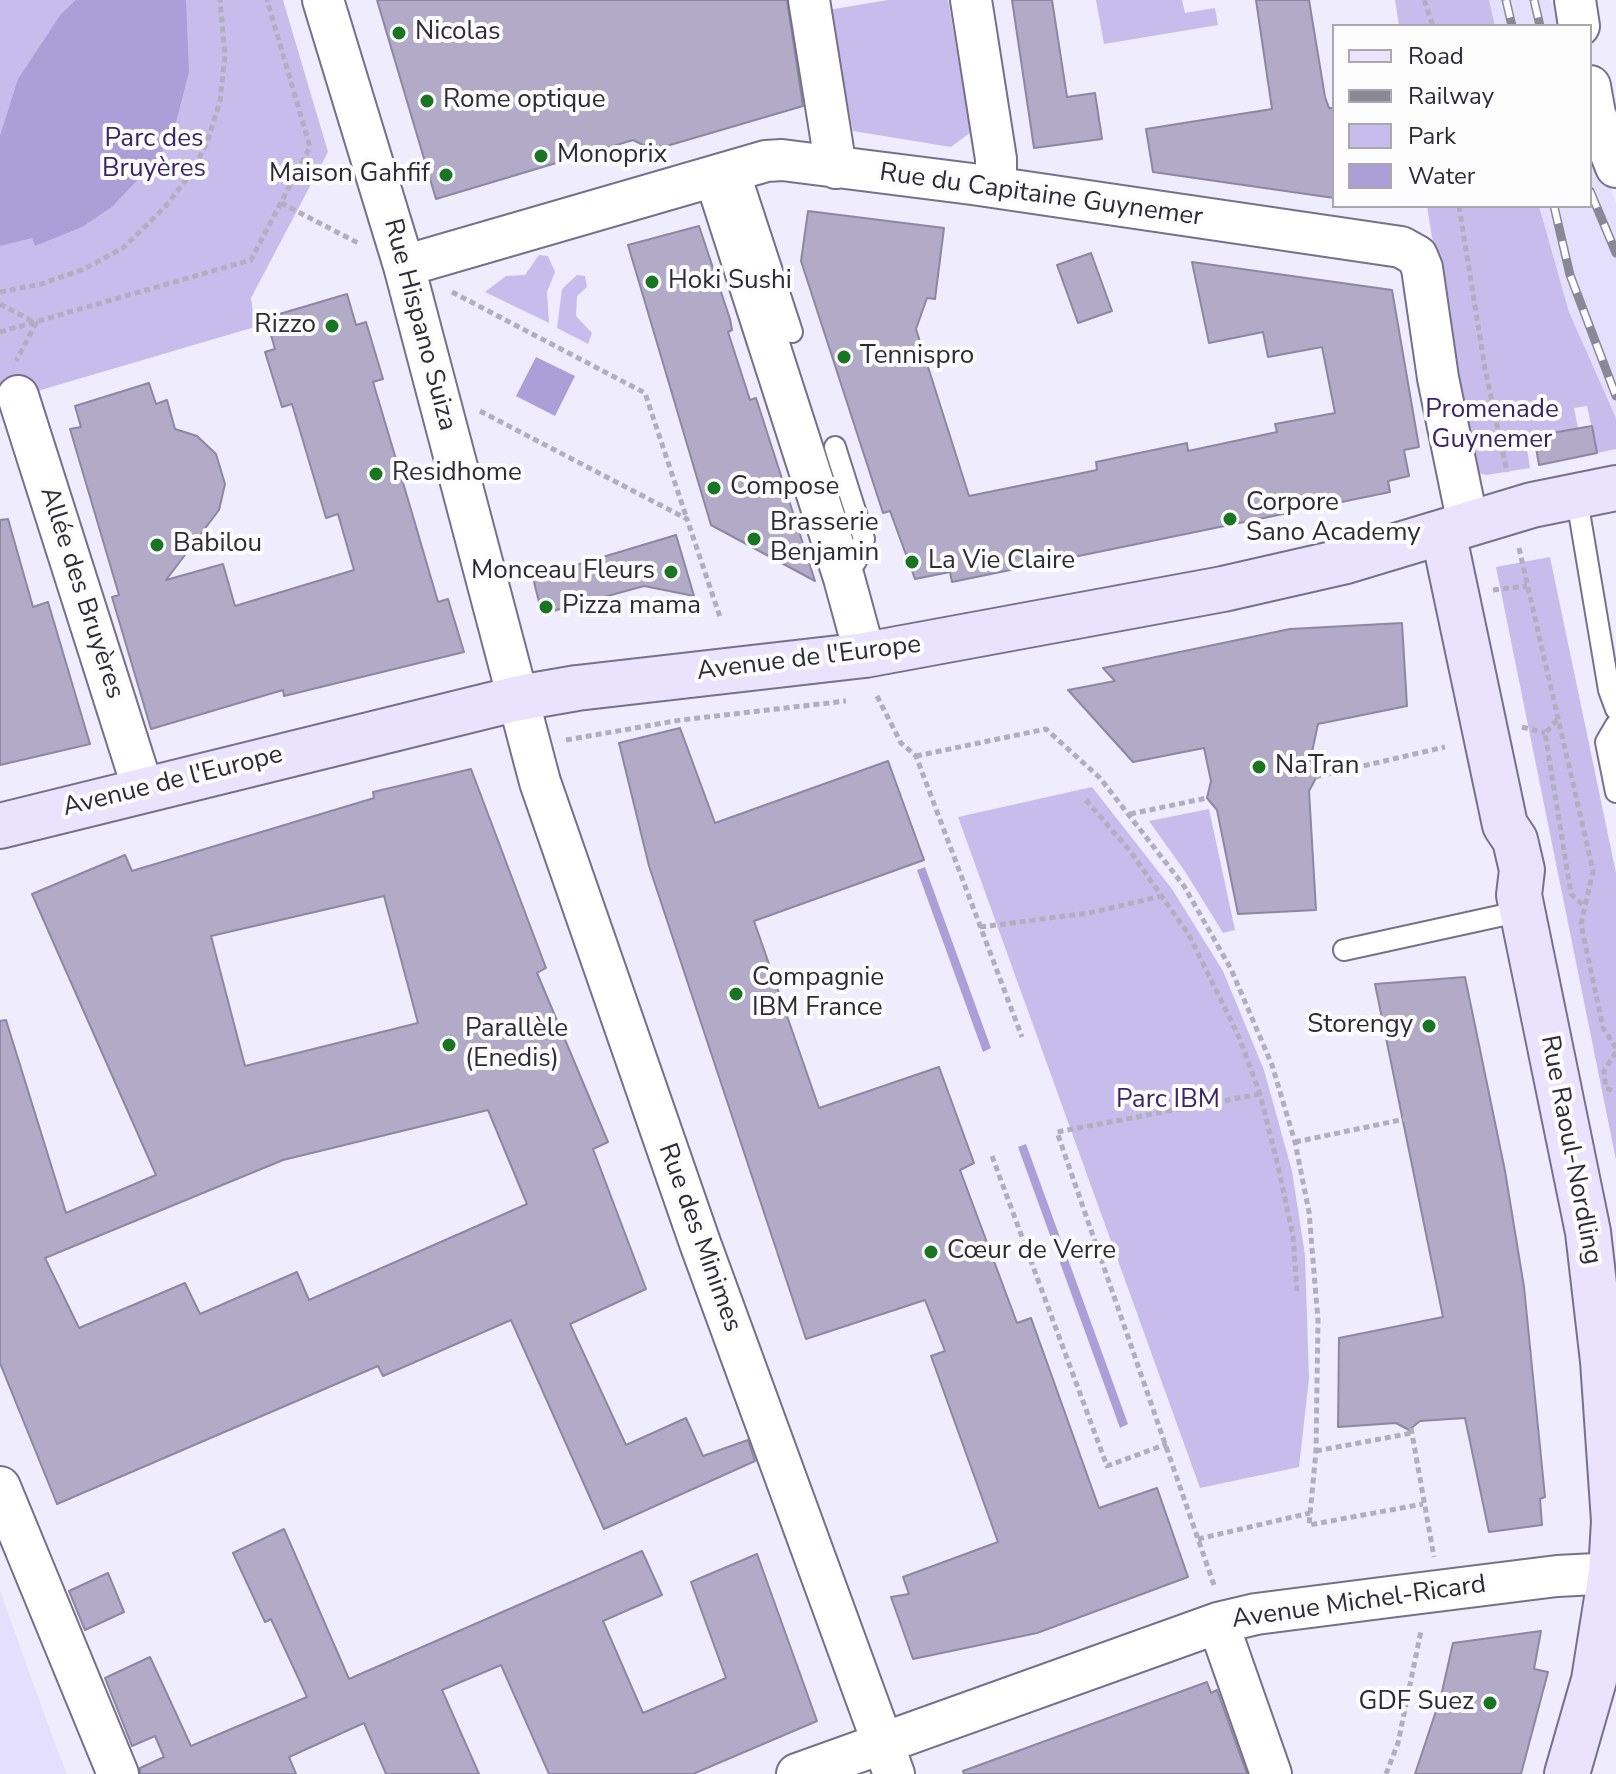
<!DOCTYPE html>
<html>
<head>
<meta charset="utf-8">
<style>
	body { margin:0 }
	#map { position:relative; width:1616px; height:1774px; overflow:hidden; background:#efecfe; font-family:"Nunito Sans",sans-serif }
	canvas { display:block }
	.legend { position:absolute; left:1332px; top:24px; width:260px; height:184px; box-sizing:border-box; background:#fcfcfc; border:2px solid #a9a8ad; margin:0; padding:10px 14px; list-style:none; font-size:24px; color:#2d2b36 }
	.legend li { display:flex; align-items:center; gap:16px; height:40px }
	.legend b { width:40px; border:2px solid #a9a8ad }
</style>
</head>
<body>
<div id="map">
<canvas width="1616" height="1774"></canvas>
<ul class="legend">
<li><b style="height:10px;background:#e9e3fe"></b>Road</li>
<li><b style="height:10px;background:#8b8896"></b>Railway</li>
<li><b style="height:22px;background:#c7bded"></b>Park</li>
<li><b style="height:22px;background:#ab9fd7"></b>Water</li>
</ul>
</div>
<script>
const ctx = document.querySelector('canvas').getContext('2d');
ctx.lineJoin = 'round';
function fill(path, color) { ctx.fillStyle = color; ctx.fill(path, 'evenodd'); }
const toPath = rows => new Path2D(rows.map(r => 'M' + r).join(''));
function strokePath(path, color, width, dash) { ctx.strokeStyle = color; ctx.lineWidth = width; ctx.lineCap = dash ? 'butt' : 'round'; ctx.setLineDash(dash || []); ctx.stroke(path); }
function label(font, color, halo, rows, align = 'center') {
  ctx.font = font + ' "Nunito Sans",sans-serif'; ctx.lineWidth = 8; ctx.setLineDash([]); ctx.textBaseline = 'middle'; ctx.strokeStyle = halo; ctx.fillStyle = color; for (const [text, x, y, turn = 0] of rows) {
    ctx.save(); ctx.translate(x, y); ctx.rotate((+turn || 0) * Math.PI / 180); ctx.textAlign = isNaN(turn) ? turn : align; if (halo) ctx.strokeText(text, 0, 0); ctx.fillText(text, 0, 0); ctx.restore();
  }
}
fill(toPath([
	[1489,0,1551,0,1558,26,1495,26],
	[1590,134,1616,203,1616,418,1569,312,1539,206,1590,206],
	[0,1591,55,1744,67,1774,0,1774]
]), '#e4dffd');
fill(toPath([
	[0,0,283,0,328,152,251,298,255,327,0,402],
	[888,0,948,0,971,132,951,147,853,131,828,10],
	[1096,0,1182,0,1185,13,1215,8,1218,25,1104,44],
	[1395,0,1489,0,1495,26,1399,26],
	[1427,206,1539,206,1569,312,1616,418,1616,449,1597,453,1587,406,1574,408,1578,428,1525,437,1530,468,1486,475,1469,470],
	[539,255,548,256,555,272,547,292,549,323,485,292,506,276,525,275],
	[577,275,585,276,587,287,577,296,576,316,592,333,588,344,557,328,562,289],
	[1550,557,1616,873,1616,1160,1496,567],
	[1092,787,1172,889,1223,971,1264,1070,1292,1171,1305,1255,1309,1379,1299,1467,1200,1488,958,817],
	[1209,809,1235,930,1223,933,1186,873,1149,821]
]), '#c7bded');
fill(toPath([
	[76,0,186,0,189,72,174,130,158,158,112,207,82,227,35,246,32,238,0,246,0,136,18,79,61,14],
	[536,357,575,376,555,416,516,396],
	[925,867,991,1048,983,1052,917,870],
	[1026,1144,1128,1424,1120,1428,1018,1147]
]), '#ab9fd7');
const building = toPath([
	[377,0,787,0,803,106,653,150,633,140,436,199,377,0],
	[1012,0,1052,0,1067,97,1095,93,1102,139,1034,148,1012,0],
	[1256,0,1309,0,1325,97,1329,108,1334,108,1334,198,1153,172,1146,129,1272,109,1256,0],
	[808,211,944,228,935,299,927,298,916,329,969,496,1097,470,1096,462,1187,443,1188,451,1277,432,1275,424,1335,413,1322,347,1268,357,1263,332,1209,343,1192,262,1392,290,1419,447,1404,450,1409,476,1388,481,1390,492,952,582,950,572,915,579,890,511,883,513,801,261,808,211],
	[699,226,730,319,732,330,728,332,750,400,756,398,815,581,711,525,628,245,699,226],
	[1091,253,1112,311,1078,323,1057,265,1091,253],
	[347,294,356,325,366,322,383,379,373,382,412,513,438,602,448,599,464,652,284,696,283,690,151,729,112,597,119,595,70,429,81,427,75,406,149,383,156,404,167,400,175,429,197,436,216,454,225,484,219,510,166,580,223,564,235,606,354,570,338,514,326,518,292,404,282,407,265,352,275,349,266,318,347,294],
	[1592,426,1597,453,1539,465,1534,436,1592,426],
	[8,519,33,607,48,602,90,744,0,765,0,520,8,519],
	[676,535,694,596,644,586,542,614,533,578,676,535],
	[1402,623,1407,706,1318,724,1309,766,1316,778,1309,791,1316,910,1238,914,1217,810,1207,798,1211,781,1204,748,1133,762,1068,690,1115,681,1103,668,1290,629,1402,623],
	[680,728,715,823,888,761,924,860,754,921,819,1108,939,1067,974,1163,960,1170,1017,1323,1031,1318,1099,1508,1157,1488,1188,1577,1037,1633,913,1659,891,1597,909,1594,903,1577,998,1542,931,1356,945,1351,925,1300,806,1339,649,866,619,743,680,728],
	[471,769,546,968,537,973,608,1142,593,1149,646,1289,570,1324,626,1445,686,1418,703,1456,748,1440,755,1461,604,1529,511,1320,383,1376,378,1366,57,1504,0,1363,0,1021,6,1020,66,1213,156,1175,32,894,125,855,132,871,374,798,373,792,471,769],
	[384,896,418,1023,245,1066,211,936,384,896],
	[488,1110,527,1204,309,1300,297,1272,200,1314,185,1283,79,1328,45,1258,283,1160,488,1110],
	[1465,977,1505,1171,1524,1287,1545,1497,1540,1499,1542,1525,1489,1532,1465,1418,1420,1421,1409,1430,1396,1423,1338,1427,1339,1338,1443,1317,1375,984,1465,977],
	[284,1529,349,1679,642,1551,662,1595,603,1621,643,1713,726,1678,691,1582,757,1554,817,1721,693,1774,549,1774,501,1665,442,1690,479,1774,386,1774,364,1723,289,1757,296,1774,140,1774,140,1768,164,1757,155,1736,132,1746,105,1678,150,1657,191,1746,307,1697,271,1619,265,1622,233,1553,284,1529],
	[108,1573,124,1612,85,1630,69,1591,108,1573],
	[1541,1631,1534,1669,1548,1672,1521,1774,1415,1774,1441,1696,1453,1643,1541,1631],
	[1207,1682,1211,1693,1217,1690,1247,1774,964,1774,963,1771,1207,1682]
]);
fill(building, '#b1abc8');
strokePath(building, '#8c87a2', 2);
const lane = toPath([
	[739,170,792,332],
	[835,447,864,539,856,561,844,578],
	[1576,494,1609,690,1616,709],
	[1616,725,1606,742,1616,792],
	[1344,950,1522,911]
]);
const street = toPath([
	[323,0,404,266,540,782,700,1243,894,1774],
	[809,0,836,168],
	[971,0,996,159,996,187],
	[1575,0,1579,26],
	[1590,86,1595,114,1616,167],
	[715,177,844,578,865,655],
	[404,266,766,161,782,160,972,184,1401,247,1417,256,1422,268,1438,378,1468,524],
	[18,396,143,789],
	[0,1487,118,1774],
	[1218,1623,1271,1774],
	[797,1774,1218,1623,1256,1614,1389,1597,1557,1576,1616,1573]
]);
const secondary = toPath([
	[1443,532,1505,825,1515,840,1522,870,1519,895,1588,1232,1603,1361,1614,1521,1611,1573,1594,1680,1567,1774],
	[0,826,519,698,577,688,865,655,1223,589,1346,561,1532,505,1616,488]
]);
strokePath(lane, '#76718b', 24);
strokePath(street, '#76718b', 44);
strokePath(secondary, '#76718b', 48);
strokePath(toPath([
	[1424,0,1433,26],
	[281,203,358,243],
	[1459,206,1485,369,1507,472],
	[0,292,41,284,82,270,123,248,164,208,190,175,207,143,220,101,225,55,220,0],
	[452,292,645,393,687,519],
	[0,304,36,323,16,361],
	[0,332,251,260,310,147,267,0],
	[480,411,687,519,720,617],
	[1519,548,1593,871,1581,924,1603,1028,1616,1048],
	[1493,590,1527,586],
	[877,696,901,743,916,756,1022,1037],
	[1557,720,1545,733,1571,894,1584,906],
	[1522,727,1545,733],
	[566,740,681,720,846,701],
	[916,756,1046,729,1100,778,1184,886,1231,969,1272,1065,1295,1142,1309,1212,1318,1320,1316,1451,1309,1525,1423,1504],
	[1315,777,1445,747],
	[1086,800,1130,851,1189,935,1239,1037,1260,1094,1278,1166,1293,1236,1297,1291],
	[1130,814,1207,798],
	[980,927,1089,913,1162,896],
	[1616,1052,1604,1071,1606,1088,1616,1092],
	[1295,1142,1410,1118],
	[992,1156,1107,1466,1167,1444],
	[1411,1428,1434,1557],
	[1316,1451,1412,1433],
	[1198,1539,1310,1513],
	[1214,1585,1057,1132,1260,1094],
	[1386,1774,1398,1743,1421,1631]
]), '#b1afbe', 5, [6, 4]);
strokePath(lane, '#fff', 20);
strokePath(street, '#fff', 40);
strokePath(secondary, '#e9e3fe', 44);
const rail = toPath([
	[1506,0,1512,26],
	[1534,0,1540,26],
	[1590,191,1616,253],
	[1554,206,1570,275,1616,396]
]);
strokePath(rail, '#8b8896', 9);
strokePath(rail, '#fcfcfc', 6, [18]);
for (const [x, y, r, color] of [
	[399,33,8,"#1a7522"],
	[427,101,8,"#1a7522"],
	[541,156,8,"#1a7522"],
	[446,175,8,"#1a7522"],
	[652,282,8,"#1a7522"],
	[332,326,8,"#1a7522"],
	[844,357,8,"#1a7522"],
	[376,474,8,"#1a7522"],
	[714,488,8,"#1a7522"],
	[1230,519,8,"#1a7522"],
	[754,539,8,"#1a7522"],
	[157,545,8,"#1a7522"],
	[912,562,8,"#1a7522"],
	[671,572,8,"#1a7522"],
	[546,607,8,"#1a7522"],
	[1259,767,8,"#1a7522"],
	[736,994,8,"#1a7522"],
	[1429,1026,8,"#1a7522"],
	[449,1045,8,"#1a7522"],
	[931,1252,8,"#1a7522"],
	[1490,1703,8,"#1a7522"]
]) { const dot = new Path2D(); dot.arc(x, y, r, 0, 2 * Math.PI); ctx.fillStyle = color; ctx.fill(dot); strokePath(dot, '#fcfcfc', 3); }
label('26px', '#2d2b36', '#fcfcfc', [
	["Nicolas",415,33],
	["Rome optique",443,101],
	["Monoprix",557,156],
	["Maison Gahfif",430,175,"right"],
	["Hoki Sushi",668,282],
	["Rizzo",316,326,"right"],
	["Tennispro",860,357],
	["Residhome",392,474],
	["Compose",730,488],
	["Corpore",1246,504],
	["Sano Academy",1246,534],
	["Brasserie",770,524],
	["Benjamin",770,554],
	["Babilou",173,545],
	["La Vie Claire",928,562],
	["Monceau Fleurs",655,572,"right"],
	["Pizza mama",562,607],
	["NaTran",1275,767],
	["Compagnie",752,979],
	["IBM France",752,1009],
	["Storengy",1413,1026,"right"],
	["Parallèle",465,1030],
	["(Enedis)",465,1060],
	["Cœur de Verre",947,1252],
	["GDF Suez",1474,1703,"right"]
], 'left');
label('26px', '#3a2568', '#fcfcfc', [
	["Parc des",154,140],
	["Bruyères",154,170],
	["Promenade",1492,411],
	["Guynemer",1492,441],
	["Parc IBM",1168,1101]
]);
label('26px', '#2d2b36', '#fcfcfc', [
	["Rue du Capitaine Guynemer",1041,196,8],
	["Rue Hispano Suiza",419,325,75],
	["Allée des Bruyères",81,593,72],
	["Avenue de l'Europe",809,659,-7],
	["Avenue de l'Europe",173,782,-14],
	["Rue Raoul-Nordling",1570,1150,79],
	["Rue des Minimes",699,1238,70],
	["Avenue Michel-Ricard",1359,1603,-8]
]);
</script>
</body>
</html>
